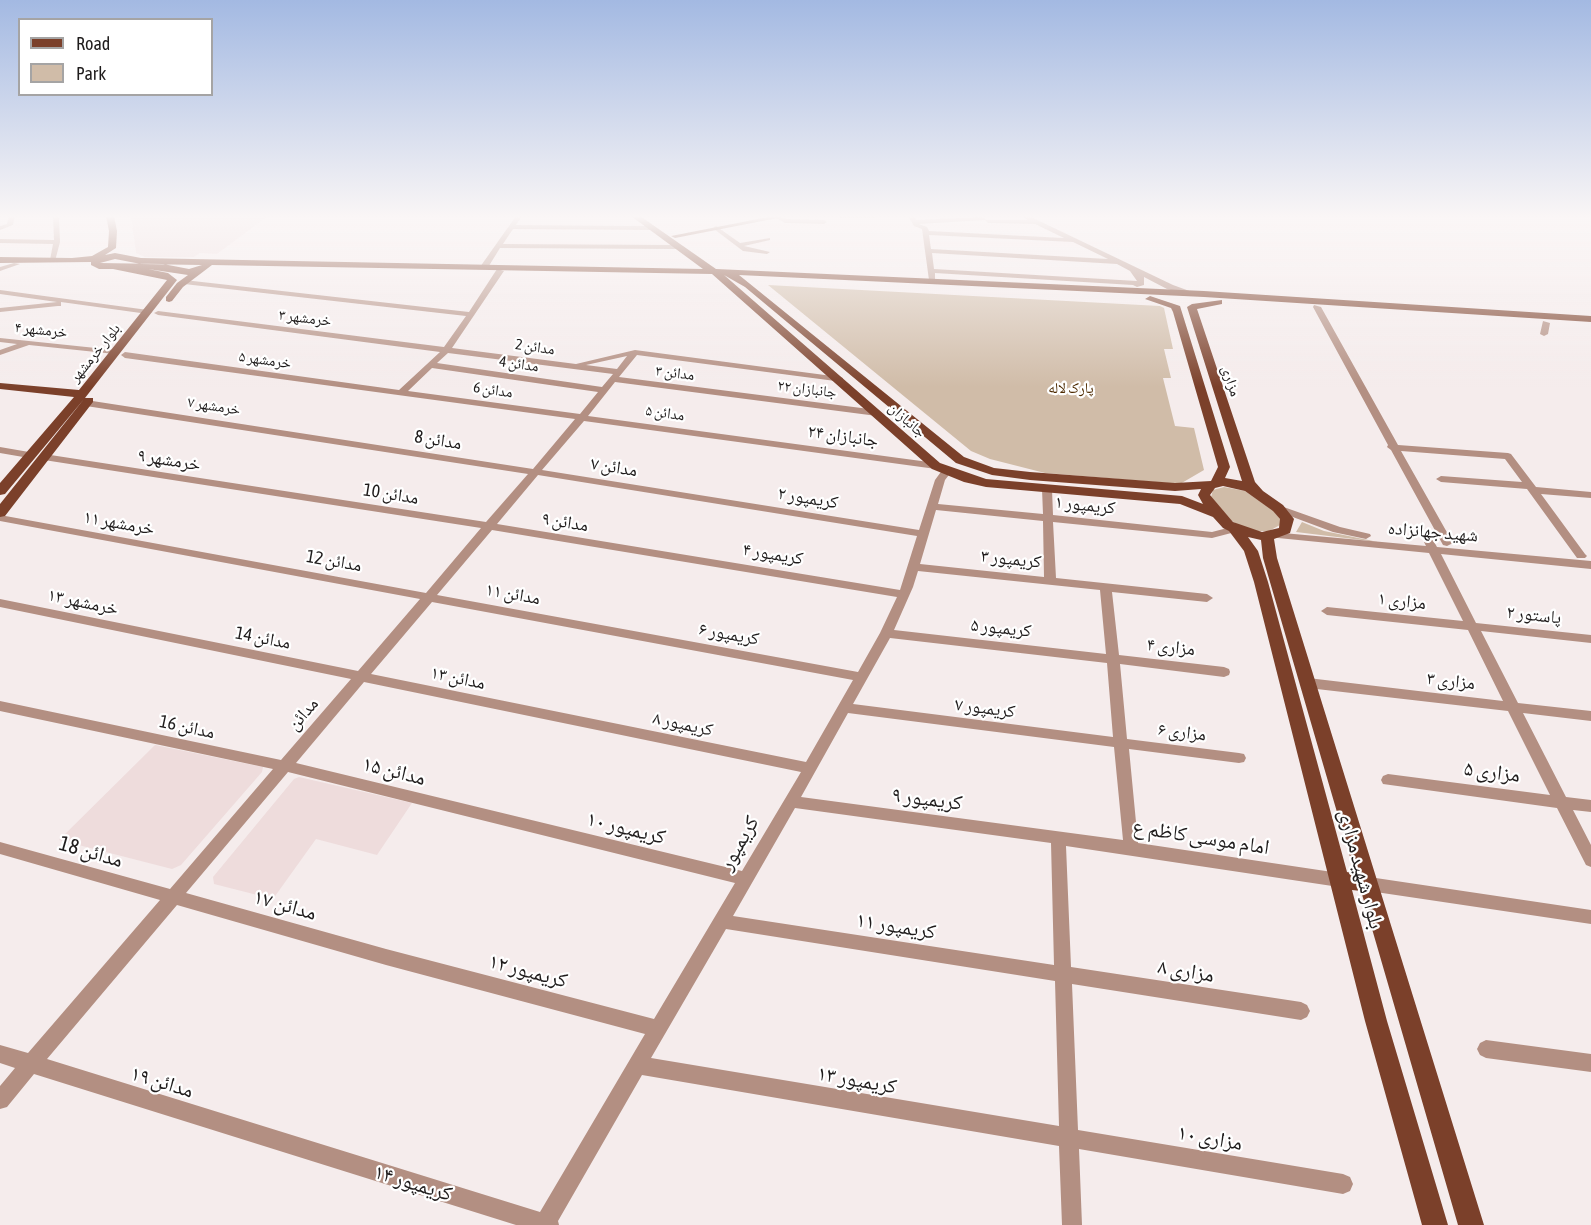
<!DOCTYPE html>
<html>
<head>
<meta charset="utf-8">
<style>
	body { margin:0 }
	#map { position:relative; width:1591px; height:1225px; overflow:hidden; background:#f5ecec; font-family:"Asap Condensed",sans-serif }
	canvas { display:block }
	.legend { position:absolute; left:18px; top:18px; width:195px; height:78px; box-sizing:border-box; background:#fff; border:2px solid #a5a4a4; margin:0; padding:8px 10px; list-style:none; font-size:18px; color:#1f1c1c }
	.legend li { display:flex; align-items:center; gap:12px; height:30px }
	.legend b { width:30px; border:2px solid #a5a4a4 }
</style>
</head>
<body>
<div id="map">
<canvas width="1591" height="1225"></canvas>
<ul class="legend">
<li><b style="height:8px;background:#7b402a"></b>Road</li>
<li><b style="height:16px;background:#d0bca8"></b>Park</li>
</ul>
</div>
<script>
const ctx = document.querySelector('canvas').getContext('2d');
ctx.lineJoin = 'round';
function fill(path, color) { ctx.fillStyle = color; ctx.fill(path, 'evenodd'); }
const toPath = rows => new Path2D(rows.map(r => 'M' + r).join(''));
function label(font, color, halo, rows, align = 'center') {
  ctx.font = font + ' "Asap Condensed","Noto Naskh Arabic",sans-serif'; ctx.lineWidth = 4.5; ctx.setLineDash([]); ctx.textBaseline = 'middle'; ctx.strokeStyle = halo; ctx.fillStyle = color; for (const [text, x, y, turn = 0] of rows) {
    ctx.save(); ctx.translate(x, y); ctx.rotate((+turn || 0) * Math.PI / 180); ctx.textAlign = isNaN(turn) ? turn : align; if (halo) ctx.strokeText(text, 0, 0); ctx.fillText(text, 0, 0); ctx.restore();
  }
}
fill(toPath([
	[131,216,268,216,217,254,200,253,194,257,145,257,136,253],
	[155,745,263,767,262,772,181,865,172,869,59,840],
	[299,777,412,803,377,855,316,839,273,899,214,884,213,877,294,779]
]), '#eedcdc');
fill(toPath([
	[768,285,1160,306,1164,308,1173,349,1164,349,1171,378,1163,378,1175,426,1194,428,1204,470,1180,484,1045,473,990,459,971,451],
	[1224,487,1245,491,1274,511,1280,519,1280,525,1269,531,1257,531,1243,528,1232,521,1211,497,1213,490],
	[1302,522,1324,531,1378,542,1296,532]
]), '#d0bca8');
fill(toPath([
	[9,216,15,216,13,225,0,230,0,226,7,224,9,216],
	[53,216,59,216,60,242,55,261,50,260,53,244,0,243,0,239,54,240,53,216],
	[516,216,522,216,516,225,651,226,654,228,651,230,513,229,503,244,677,245,680,247,677,249,500,248,487,269,481,269,480,267,516,216],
	[776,216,786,219,824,220,827,222,824,224,785,223,776,218,776,216],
	[838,216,877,216,874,218,841,218,838,216],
	[908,216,914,216,916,220,983,217,986,220,1028,220,1022,216,1029,216,1173,285,1195,293,1191,295,1167,289,1144,277,1144,285,1137,287,1133,285,935,273,935,280,929,280,922,229,914,226,908,216],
	[985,220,988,223,1035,224,1064,238,929,231,927,227,919,224,985,220],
	[929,235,1073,242,1108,259,931,249,929,235],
	[932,253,1117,264,1130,271,1137,281,934,269,932,253],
	[716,226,740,243,770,238,770,240,744,246,770,252,767,254,743,251,714,229,713,228,716,226],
	[14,263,20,264,0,271,0,267,14,263],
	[497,269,504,271,452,348,576,364,635,350,840,377,843,378,843,382,637,355,619,377,877,410,882,413,877,416,615,382,588,416,936,463,941,466,936,469,584,421,542,470,919,530,935,480,943,469,947,468,952,471,945,480,938,504,1043,514,1042,489,1047,486,1052,489,1053,515,1212,532,1235,526,1239,527,1240,529,1239,531,1212,538,1053,522,1056,578,1207,594,1213,598,1207,602,1112,592,1119,655,1224,667,1229,669,1230,672,1229,675,1224,677,1120,664,1127,739,1239,753,1244,754,1246,758,1244,762,1239,763,1129,749,1138,843,1339,873,1345,875,1347,880,1345,885,1339,887,1066,846,1071,967,1301,1002,1307,1005,1310,1011,1307,1017,1301,1020,1072,984,1078,1130,1343,1174,1350,1177,1353,1184,1350,1191,1343,1194,1079,1149,1082,1225,1062,1225,1059,1146,642,1075,558,1221,559,1225,516,1225,34,1074,7,1107,0,1109,0,1086,15,1068,0,1063,0,1045,28,1053,160,900,0,854,0,842,170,889,273,769,0,711,0,701,281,760,351,679,0,607,0,599,358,671,420,599,0,521,0,515,426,593,481,528,44,460,39,457,44,454,486,522,528,474,86,406,81,403,86,400,533,469,575,419,125,358,121,355,125,352,399,390,440,352,158,315,154,313,158,311,444,347,466,316,184,284,180,282,184,280,469,312,497,269],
	[448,353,613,374,602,387,437,363,448,353],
	[627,356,617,369,586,365,627,356],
	[432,368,598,392,580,414,408,391,432,368],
	[538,475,917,536,900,590,497,524,538,475],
	[936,510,1043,521,1044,577,920,564,936,510],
	[492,530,897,597,880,633,858,672,437,595,492,530],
	[918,571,1100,590,1106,654,894,630,913,587,918,571],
	[432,602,853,680,806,762,371,674,432,602],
	[890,638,1107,663,1113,737,853,704,890,638],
	[364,682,801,772,742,871,296,763,364,682],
	[848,713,1114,747,1123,840,801,797,848,713],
	[288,772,735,883,654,1019,386,949,186,893,288,772],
	[795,808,1051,843,1054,965,733,916,795,808],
	[177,905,386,965,645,1034,540,1212,47,1059,177,905],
	[726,929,1055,981,1059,1126,651,1058,726,929],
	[0,290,148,310,152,312,148,314,61,302,61,306,58,306,0,312,0,308,57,302,0,294,0,290],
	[1314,305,1321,307,1398,445,1508,453,1511,454,1536,487,1591,492,1591,498,1541,494,1585,554,1587,556,1585,558,1577,558,1527,489,1441,482,1436,479,1441,476,1522,482,1505,459,1401,451,1453,543,1447,546,1443,545,1391,450,1387,447,1388,445,1313,307,1314,305],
	[1543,321,1550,323,1548,334,1544,336,1540,334,1543,321],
	[0,338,115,350,119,352,115,354,29,345,0,355,0,350,17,344,0,342,0,338],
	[0,447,29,452,34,455,29,458,0,453,0,447],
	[1278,505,1340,527,1370,534,1371,536,1366,539,1333,532,1274,510,1273,508,1278,505],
	[1272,532,1426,546,1424,542,1429,539,1433,540,1437,547,1591,561,1591,569,1441,554,1476,623,1591,635,1591,643,1481,631,1518,703,1591,711,1591,721,1523,713,1566,797,1591,800,1591,812,1573,810,1591,845,1591,867,1586,865,1557,808,1383,784,1381,780,1383,776,1388,774,1550,795,1508,711,1308,688,1303,686,1301,683,1303,680,1308,678,1503,701,1468,630,1327,615,1321,611,1327,607,1463,621,1429,553,1268,537,1267,535,1268,533,1272,532],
	[1369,877,1591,910,1591,924,1369,891,1363,889,1361,884,1363,879,1369,877],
	[1486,1040,1591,1054,1591,1072,1486,1058,1480,1055,1477,1049,1480,1043,1486,1040]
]), '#b38f82');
fill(toPath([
	[106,216,114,216,117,231,116,248,105,255,115,253,141,258,703,269,631,216,640,216,716,269,1204,291,1591,316,1591,322,1204,297,739,275,964,457,994,468,1030,472,1175,483,1211,481,1218,467,1173,312,1171,308,1145,299,1150,296,1180,306,1230,467,1225,478,1242,481,1187,307,1192,304,1222,300,1222,304,1197,309,1255,482,1263,491,1283,505,1294,519,1290,533,1274,539,1277,558,1484,1225,1458,1225,1361,891,1352,890,1387,1021,1448,1225,1422,1225,1365,1021,1254,582,1244,551,1229,531,1223,528,1213,517,1180,504,986,487,964,482,932,469,712,274,212,265,183,287,172,301,169,302,166,301,166,297,177,283,188,275,148,269,168,273,177,280,85,398,93,398,93,402,5,516,0,517,0,504,84,399,5,494,0,495,0,483,74,397,0,389,0,383,79,390,167,280,113,269,99,269,91,265,91,262,0,263,0,257,72,258,92,256,108,247,109,231,106,216],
	[115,259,141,264,202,265,189,269,163,264,100,263,115,259],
	[724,275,745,287,956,463,992,475,1030,480,1175,491,1201,489,1198,495,1203,504,1182,496,986,479,940,463,724,275],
	[1223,486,1245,491,1273,511,1280,519,1279,528,1262,532,1233,522,1210,495,1215,488,1223,486],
	[1248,537,1261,540,1263,558,1355,874,1347,872,1268,582,1258,551,1248,537],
	[773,216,788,216,675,238,671,236,773,216]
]), '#7b402a');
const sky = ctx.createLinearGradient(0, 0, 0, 387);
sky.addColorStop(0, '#a3b9e2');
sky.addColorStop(0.56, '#faf6f6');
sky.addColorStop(1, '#faf6f600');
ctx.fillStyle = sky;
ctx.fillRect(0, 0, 1591, 387);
label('15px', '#1f1c1c', '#fff', [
	["خرمشهر ۳",305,318,7],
	["خرمشهر ۴",41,330,6],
	["مدائن 2",535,347,8],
	["بلوار خرمشهر",95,353,-51],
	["خرمشهر ۵",265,360,8],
	["مدائن 4",519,364,8],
	["مدائن ۳",675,373,7],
	["مزاری",1231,381,72],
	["جانبازان ۲۲",807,389,7],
	["مدائن 6",493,390,8],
	["خرمشهر ۷",214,406,9],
	["مدائن ۵",665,413,8],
	["جانبازان",907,420,42]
]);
label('15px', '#4d2a00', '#fff', [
	["پارک لاله",1071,388]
]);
label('18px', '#1f1c1c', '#fff', [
	["جانبازان ۲۴",843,436,8],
	["مدائن 8",438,440,9],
	["خرمشهر ۹",169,460,9],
	["مدائن ۷",614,467,9],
	["مدائن 10",391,494,9],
	["کریمپور ۲",808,498,9],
	["کریمپور ۱",1085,505,6],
	["مدائن ۹",565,522,9],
	["خرمشهر ۱۱",119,523,10],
	["شهید جهانزاده",1433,532,5],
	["کریمپور ۴",773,554,9],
	["کریمپور ۳",1011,559,6],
	["مدائن 12",334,561,10],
	["مدائن ۱۱",513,594,10],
	["مزاری ۱",1402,601,6],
	["خرمشهر ۱۳",83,602,12],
	["پاستور ۲",1534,615,6],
	["کریمپور ۵",1001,628,6],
	["کریمپور ۶",729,634,10],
	["مدائن 14",263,638,11],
	["مزاری ۴",1171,647,6],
	["مدائن ۱۳",458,678,12],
	["مزاری ۳",1451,681,6],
	["کریمپور ۷",985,708,7],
	["مدائن",303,714,-49],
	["کریمپور ۸",683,724,12],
	["مدائن 16",187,727,12],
	["مزاری ۶",1182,732,7]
]);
label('21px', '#1f1c1c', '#fff', [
	["مدائن ۱۵",394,771,14],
	["مزاری ۵",1492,772,7],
	["کریمپور ۹",927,799,7],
	["کریمپور ۱۰",626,828,14],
	["امام موسی کاظم ع",1201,837,9],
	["کریمپور",739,843,-60],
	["مدائن 18",91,852,16],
	["بلوار شهید مزاری",1361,869,75],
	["مدائن ۱۷",285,905,16],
	["کریمپور ۱۱",896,926,9],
	["کریمپور ۱۲",528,971,15],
	["مزاری ۸",1186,971,9],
	["کریمپور ۱۳",857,1080,10],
	["مدائن ۱۹",162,1082,17],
	["مزاری ۱۰",1210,1138,10],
	["کریمپور ۱۴",413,1183,17]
]);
</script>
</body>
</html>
